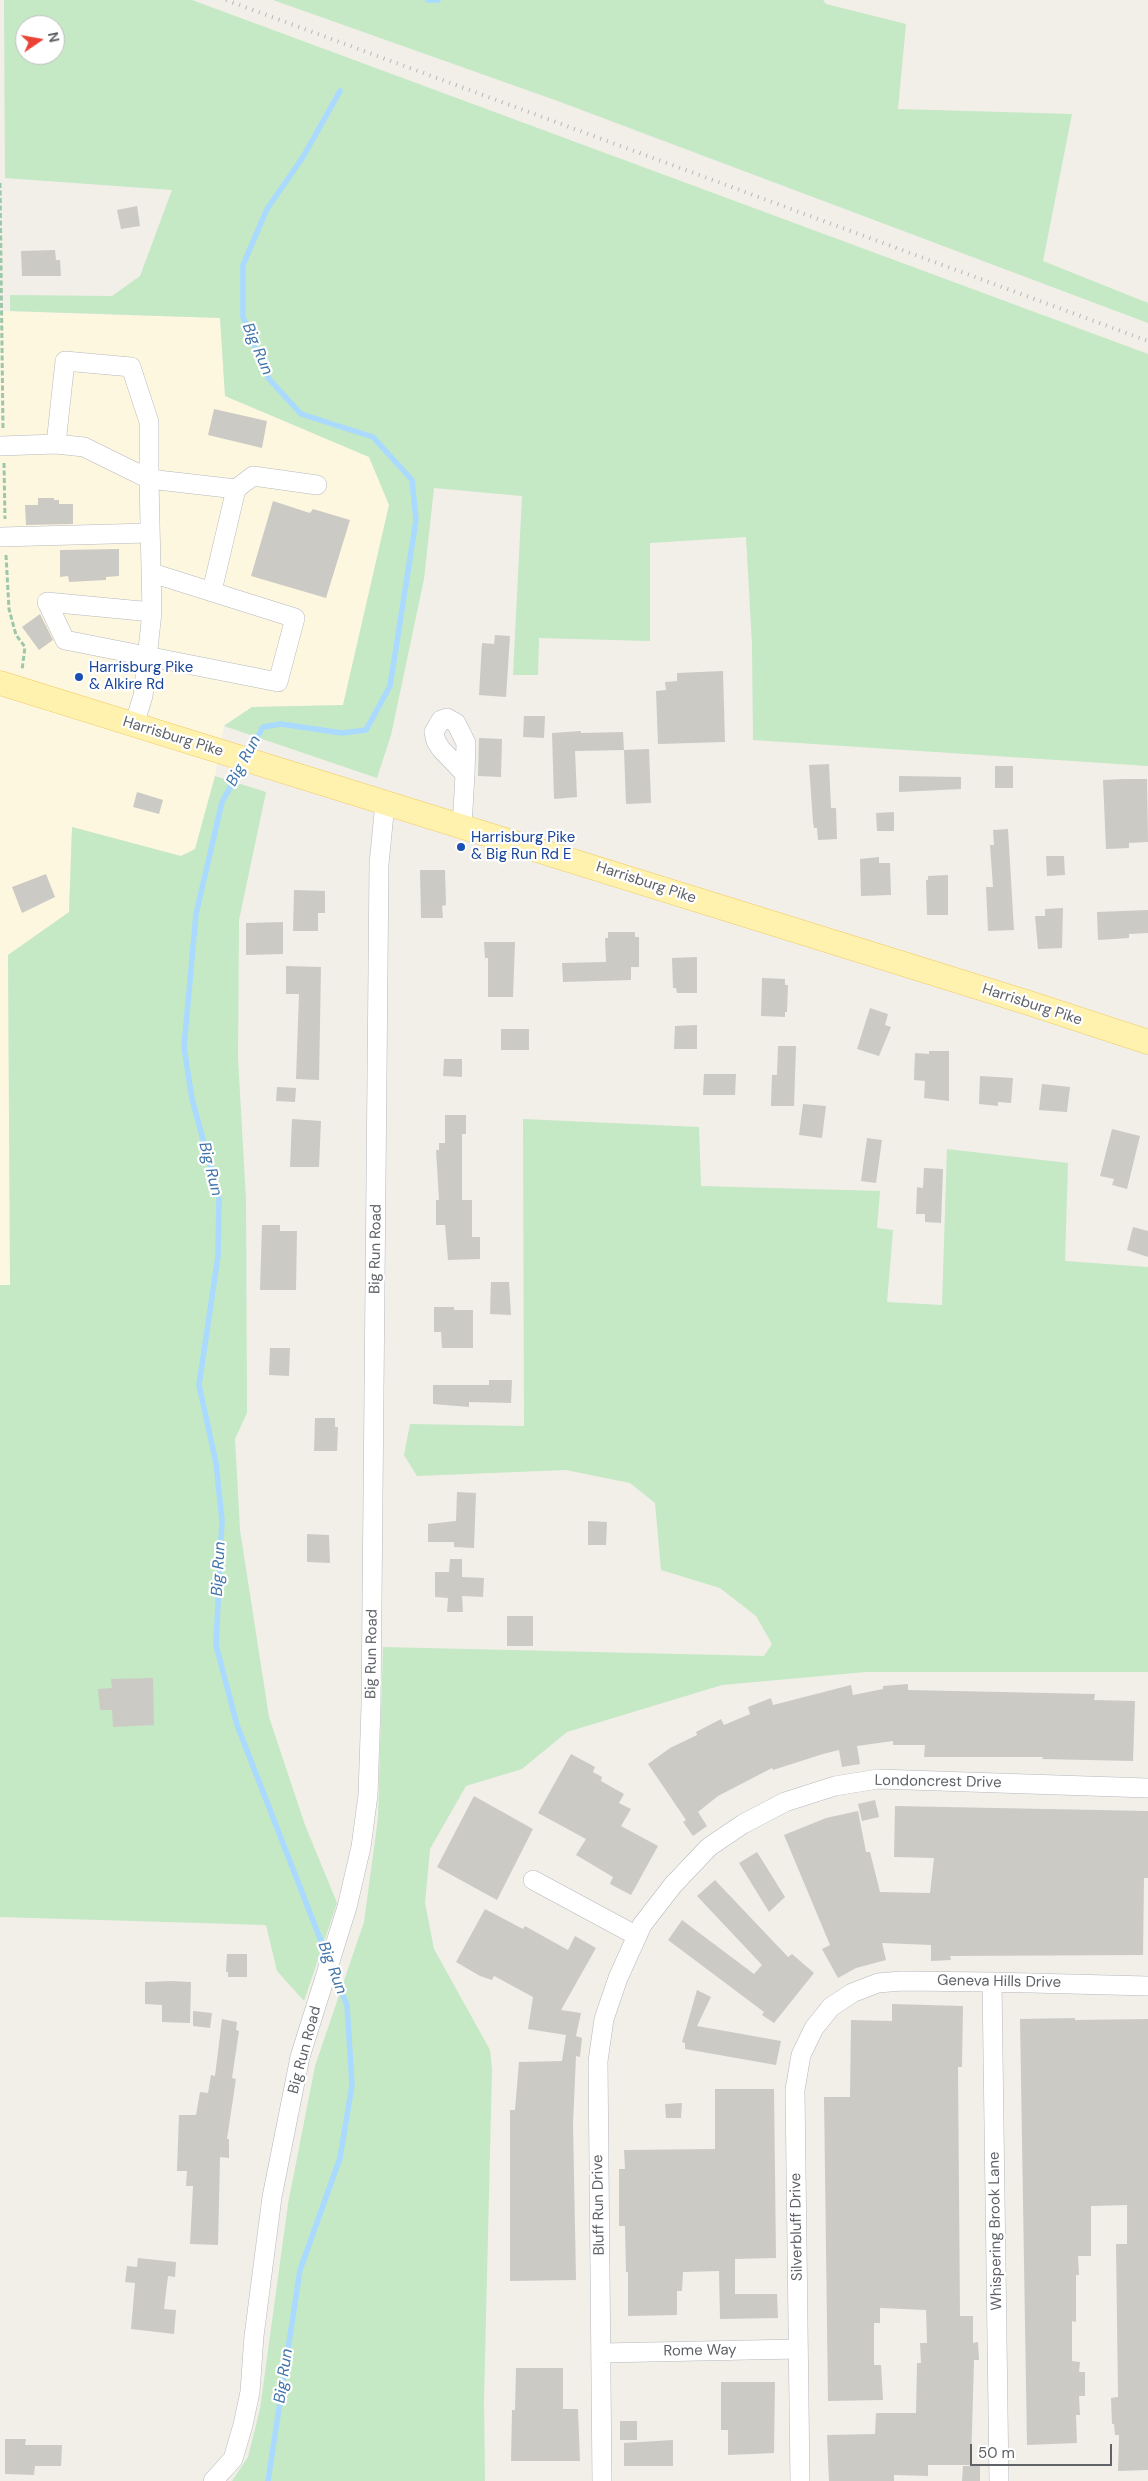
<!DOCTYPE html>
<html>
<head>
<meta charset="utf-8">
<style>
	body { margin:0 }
	#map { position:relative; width:1148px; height:2481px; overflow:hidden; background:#f1efe8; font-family:"DM Sans",sans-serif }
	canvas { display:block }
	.north { position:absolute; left:15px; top:15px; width:50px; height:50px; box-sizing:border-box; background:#fff; border:1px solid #bfc1c3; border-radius:50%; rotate:78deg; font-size:14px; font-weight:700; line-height:20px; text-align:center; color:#5f6368 }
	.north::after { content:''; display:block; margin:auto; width:18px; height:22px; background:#ea4335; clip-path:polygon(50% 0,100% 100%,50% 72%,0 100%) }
	.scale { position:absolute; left:970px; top:2444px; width:142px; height:22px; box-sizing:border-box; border:2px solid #5f6368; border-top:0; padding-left:6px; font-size:15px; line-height:18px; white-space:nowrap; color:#5f6368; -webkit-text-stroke:4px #fff; paint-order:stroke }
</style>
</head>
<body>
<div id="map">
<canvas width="1148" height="2481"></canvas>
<div class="north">N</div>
<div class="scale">50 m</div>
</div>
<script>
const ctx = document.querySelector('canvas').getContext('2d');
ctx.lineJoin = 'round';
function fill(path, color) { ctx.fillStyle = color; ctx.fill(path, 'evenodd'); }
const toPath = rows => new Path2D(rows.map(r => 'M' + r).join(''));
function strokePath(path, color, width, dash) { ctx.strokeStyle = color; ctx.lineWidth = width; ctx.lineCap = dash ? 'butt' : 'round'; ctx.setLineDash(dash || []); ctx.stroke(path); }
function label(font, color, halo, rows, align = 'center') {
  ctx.font = font + ' "DM Sans",sans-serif'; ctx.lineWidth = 4.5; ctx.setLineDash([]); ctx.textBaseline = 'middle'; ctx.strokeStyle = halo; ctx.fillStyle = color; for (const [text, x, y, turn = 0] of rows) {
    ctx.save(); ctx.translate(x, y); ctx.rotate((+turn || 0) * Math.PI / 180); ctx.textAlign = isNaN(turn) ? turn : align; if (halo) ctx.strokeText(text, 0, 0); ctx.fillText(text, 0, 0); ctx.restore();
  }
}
fill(toPath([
	[0,311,220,318,225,396,369,457,389,505,343,705,252,707,224,725,215,776,195,849,181,856,72,827,69,912,8,955,10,1286,0,1285]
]), '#fef7e0');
fill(toPath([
	[4,0,192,0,1148,354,1148,766,753,740,752,644,746,537,650,543,650,641,539,638,538,675,513,675,522,496,434,488,424,579,391,735,377,778,224,726,252,707,343,705,389,505,369,457,225,396,220,318,10,311,10,295,112,296,140,276,172,190,5,178],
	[25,25,55,25,55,55,25,55],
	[273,0,823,0,826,4,906,24,898,109,1072,114,1043,261,1148,303,1148,323,555,100],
	[215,776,266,792,239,920,238,1058,246,1200,247,1413,235,1439,240,1530,269,1717,305,1825,337,1903,304,2001,277,1971,266,1925,0,1917,0,1285,10,1285,8,955,69,912,72,827,181,856,195,849],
	[523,1119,699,1127,701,1186,880,1191,877,1228,893,1230,887,1302,942,1305,947,1149,1068,1163,1065,1261,1148,1267,1148,1672,866,1672,722,1685,567,1732,522,1769,466,1786,430,1849,425,1903,434,1949,490,2050,492,2069,484,2400,485,2481,232,2481,248,2457,260,2409,288,2204,315,2066,364,1922,378,1818,383,1647,764,1656,772,1644,756,1616,720,1588,661,1570,655,1503,630,1483,566,1470,417,1476,404,1455,410,1424,524,1426]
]), '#c5e8c5');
strokePath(toPath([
	[428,0,438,0],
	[248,754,263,727,281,724,342,733,366,730,390,686,416,520,412,480,373,437,301,414,269,379,243,317,243,265,267,209,303,157,340,91],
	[243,764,222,802,196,914,184,1047,192,1099,219,1198,218,1256,199,1385,216,1463,222,1520,216,1645,237,1725,326,1954],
	[268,2481,300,2270,340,2158,352,2085,347,2005,332,1969]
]), '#aadaff', 5.5);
fill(toPath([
	[137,206,140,226,121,229,117,210],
	[55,250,56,260,60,260,61,276,22,276,21,251],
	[214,409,267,421,262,448,208,435],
	[38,498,54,498,54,500,59,500,59,504,73,504,73,524,26,525,25,505,38,505],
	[273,501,310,513,313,509,350,520,326,598,251,576],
	[119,549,119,576,106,577,106,580,69,582,68,576,60,577,60,550],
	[40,614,53,640,39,650,22,627],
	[495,635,510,636,506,697,479,695,482,643,494,644],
	[723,671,725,742,658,744,656,691,666,690,665,682,677,681,677,673],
	[524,716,545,716,544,738,523,737],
	[581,731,581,733,623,732,624,750,575,751,577,797,554,799,552,733],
	[479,738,502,739,501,777,478,776],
	[649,749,651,803,626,804,624,750],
	[829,764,831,808,836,808,837,839,818,840,817,828,814,828,813,822,809,765],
	[995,766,1013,766,1013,788,995,788],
	[899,776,961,777,961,789,899,792],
	[1124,779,1147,779,1148,842,1129,843,1129,848,1106,849,1103,780],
	[137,792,163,800,159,814,133,807],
	[894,812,894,831,877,831,876,813],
	[1008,829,1014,930,988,931,986,887,993,887,990,845,994,845,993,830],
	[1046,856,1064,856,1065,875,1047,876],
	[879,857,879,863,890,863,891,895,861,896,860,859],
	[420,870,445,870,446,905,442,906,443,918,421,918],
	[46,874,55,897,22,913,12,887],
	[948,875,948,915,927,915,926,880,928,880,928,876],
	[294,890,325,891,325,913,318,913,318,931,293,931],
	[1063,908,1062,948,1038,949,1035,916,1045,916,1045,909],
	[1148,910,1148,933,1129,934,1129,938,1098,940,1097,912],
	[283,922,283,954,246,955,246,923],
	[608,932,635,932,635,937,639,937,639,967,631,967,631,980,563,982,562,963,606,962,605,938,608,938],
	[484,942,515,942,513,997,488,997,488,958,485,958],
	[697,957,697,993,677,993,676,988,673,988,672,958],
	[286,966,321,967,319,1080,296,1079,299,994,286,994],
	[762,978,785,979,785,985,788,985,787,1012,785,1012,785,1017,761,1016],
	[870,1008,888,1014,885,1025,891,1027,879,1056,857,1049],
	[697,1025,697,1049,674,1049,675,1026],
	[501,1029,529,1029,529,1050,501,1050],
	[778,1046,796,1046,794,1106,771,1106,772,1075,777,1075],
	[929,1051,949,1051,949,1101,924,1098,925,1081,914,1080,915,1053,929,1054],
	[444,1059,462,1059,462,1077,443,1076],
	[704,1074,736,1074,735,1095,703,1095],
	[980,1076,1013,1078,1011,1103,998,1102,998,1106,979,1104],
	[1042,1084,1070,1087,1067,1112,1039,1110],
	[277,1087,296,1088,295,1102,276,1101],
	[803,1104,826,1106,822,1138,799,1135],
	[445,1115,466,1115,466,1134,462,1134,462,1200,472,1200,472,1237,480,1237,480,1259,448,1260,445,1225,436,1225,436,1200,439,1200,436,1150,439,1150,439,1143,445,1143],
	[292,1119,321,1121,319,1167,290,1167],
	[1112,1129,1140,1136,1127,1189,1112,1185,1114,1179,1100,1176],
	[867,1138,882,1140,876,1183,861,1181],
	[924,1168,943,1169,941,1223,925,1222,925,1214,916,1214,917,1187,923,1188],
	[262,1225,280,1225,280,1231,297,1231,296,1290,260,1290],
	[1133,1227,1148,1231,1148,1257,1127,1250],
	[491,1282,509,1282,511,1315,490,1314],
	[434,1307,454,1307,454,1310,473,1310,473,1348,442,1348,441,1332,434,1332],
	[270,1348,290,1348,289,1376,269,1375],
	[489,1380,512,1380,511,1403,469,1402,469,1407,433,1404,433,1385,489,1385],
	[315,1418,335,1418,335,1427,338,1427,337,1451,314,1451],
	[457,1492,476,1493,474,1548,454,1547,454,1542,428,1542,428,1524,456,1521],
	[588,1521,607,1522,606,1545,588,1545],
	[307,1534,329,1535,330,1563,307,1562],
	[450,1559,462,1559,462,1577,484,1578,483,1597,462,1596,463,1612,447,1612,448,1598,435,1597,435,1572,449,1572],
	[507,1616,533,1616,533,1646,507,1646],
	[153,1678,154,1725,113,1727,112,1710,100,1710,98,1689,112,1688,111,1679],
	[908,1684,908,1690,1095,1694,1094,1700,1135,1701,1133,1761,1042,1759,1043,1757,924,1757,925,1745,893,1745,893,1741,857,1746,860,1764,842,1767,839,1750,823,1754,773,1770,772,1768,718,1796,698,1812,707,1826,693,1836,683,1822,686,1820,648,1764,670,1748,697,1735,696,1732,721,1719,724,1725,750,1714,748,1707,771,1698,773,1705,851,1685,853,1695,883,1689,883,1686],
	[571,1754,595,1767,593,1772,602,1777,601,1781,624,1794,619,1803,631,1809,621,1826,658,1846,631,1895,610,1884,613,1877,576,1855,586,1839,538,1813],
	[474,1796,533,1829,497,1900,437,1867],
	[875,1800,879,1817,862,1821,858,1804],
	[895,1806,1148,1811,1148,1878,1144,1878,1143,1955,950,1956,951,1960,931,1961,931,1945,882,1943,886,1960,856,1968,838,1978,822,1949,830,1945,784,1835,826,1818,858,1811,866,1852,870,1852,880,1892,930,1893,934,1858,894,1857],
	[757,1852,785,1897,769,1912,739,1863],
	[715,1880,788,1957,792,1954,814,1973,774,2023,762,2015,764,2012,668,1940,682,1920,754,1974,762,1965,697,1896],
	[485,1909,523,1929,525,1926,568,1950,575,1936,596,1948,561,2010,581,2013,576,2036,582,2038,580,2057,576,2056,573,2124,576,2280,510,2281,510,2110,515,2110,519,2062,562,2061,566,2035,528,2029,533,1997,494,1976,492,1980,480,1976,456,1962],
	[227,1954,247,1954,247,1977,228,1977,228,1972,226,1972],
	[171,1981,191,1982,190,2023,162,2022,162,2005,145,2004,145,1982],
	[697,1990,711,1997,697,2026,781,2041,776,2065,685,2049,685,2043,682,2042],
	[892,2004,963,2006,962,2067,958,2067,960,2316,973,2316,973,2343,978,2342,979,2360,974,2360,971,2465,928,2465,928,2476,894,2475,894,2481,829,2481,827,2435,875,2434,876,2413,916,2413,917,2363,921,2363,920,2343,927,2343,926,2310,880,2308,880,2323,874,2323,874,2365,881,2365,883,2400,828,2401,824,2097,850,2097,851,2020,892,2021],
	[193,2011,212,2013,210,2028,193,2026],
	[1075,2018,1075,2020,1148,2019,1148,2470,1118,2471,1119,2435,1115,2435,1114,2424,1112,2424,1111,2398,1118,2397,1116,2244,1127,2244,1127,2205,1091,2206,1091,2256,1078,2256,1079,2275,1076,2275,1076,2322,1072,2321,1072,2361,1080,2362,1079,2372,1085,2372,1085,2396,1079,2396,1080,2415,1076,2415,1077,2443,1027,2445,1020,2019],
	[222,2019,237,2022,236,2030,239,2031,232,2078,236,2079,227,2139,229,2139,229,2158,220,2157,218,2245,190,2244,193,2186,186,2186,187,2171,177,2171,179,2115,196,2115,200,2092,208,2093,211,2075,215,2076],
	[715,2089,774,2089,776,2258,735,2259,735,2294,777,2294,778,2318,720,2319,719,2271,683,2272,682,2291,677,2291,677,2315,628,2316,628,2272,626,2272,625,2226,619,2226,619,2169,625,2169,624,2150,715,2149],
	[682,2103,681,2118,666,2118,665,2104],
	[138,2258,176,2262,175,2277,168,2276,164,2309,176,2310,174,2334,131,2329,135,2283,125,2282,127,2266,137,2267],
	[516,2368,563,2368,563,2409,578,2409,580,2461,511,2461,512,2410,515,2410],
	[721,2382,775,2382,774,2453,728,2455,728,2430,721,2430],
	[620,2421,637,2421,637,2440,620,2440],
	[5,2439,26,2439,25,2445,62,2445,61,2466,35,2466,34,2475,5,2474],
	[673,2440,673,2466,624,2466,624,2443],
	[963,2466,980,2466,980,2481,962,2481]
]), '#cccac5');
const minor = toPath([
	[56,444,65,361,131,367,149,422,149,479,236,489,212,591],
	[0,446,56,444,84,447,149,479,152,612,143,696,134,725],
	[236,489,253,476,317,485],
	[0,537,149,533],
	[152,573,295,618,278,682,65,640,47,602,152,612],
	[462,827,465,774,466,743,456,723,447,718,441,720,434,732,436,741,441,749,465,774],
	[533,1880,637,1936],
	[992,1982,999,2481],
	[602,2353,798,2349],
	[213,2481,233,2459,243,2425,250,2392,254,2336,272,2197,300,2057,347,1907,361,1847,368,1795,371,1706,379,864,385,803],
	[602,2481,598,2061,604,2019,618,1978,642,1925,673,1885,709,1847,743,1824,785,1802,835,1786,878,1779,1148,1788],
	[800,2481,795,2090,801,2055,814,2028,831,2007,852,1993,878,1983,902,1981,992,1982,1148,1986]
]);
const major = toPath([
	[0,683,1029,1003,1148,1042]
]);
strokePath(minor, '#b5b8bc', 20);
strokePath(major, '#f2c960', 25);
strokePath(toPath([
	[0,183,3,429],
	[4,463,5,519],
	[6,555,9,609,16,635,25,647,22,670]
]), '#9cc7a9', 3, [5, 2.5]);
strokePath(minor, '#fff', 19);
strokePath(major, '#fff2af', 24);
strokePath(toPath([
	[226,0,1148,341]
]), '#b6b7b8', 4, [1, 6]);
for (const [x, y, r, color] of [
	[79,677,5,"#1a4fb4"],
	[461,847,5,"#1a4fb4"]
]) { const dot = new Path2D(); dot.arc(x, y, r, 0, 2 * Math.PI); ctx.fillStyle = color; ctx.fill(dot); strokePath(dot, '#fff', 2); }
label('15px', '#164399', '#fff', [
	["Harrisburg Pike",89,668],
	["& Alkire Rd",89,685],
	["Harrisburg Pike",471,838],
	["& Big Run Rd E",471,855]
], 'left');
label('15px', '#5f6368', '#fff', [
	["Harrisburg Pike",173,737,17],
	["Harrisburg Pike",646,883,18],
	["Harrisburg Pike",1032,1005,18],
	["Big Run Road",376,1249,-89],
	["Big Run Road",372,1654,-89],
	["Londoncrest Drive",938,1782,1],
	["Geneva Hills Drive",999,1982,1],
	["Big Run Road",305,2050,-75],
	["Bluff Run Drive",599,2205,-91],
	["Silverbluff Drive",797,2227,-91],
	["Whispering Brook Lane",996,2231,-91],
	["Rome Way",700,2351,-1]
]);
label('italic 16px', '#4174aa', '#fff', [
	["Big Run",257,349,67],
	["Big Run",244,761,-62],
	["Big Run",210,1169,76],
	["Big Run",219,1569,-87],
	["Big Run",332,1968,69],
	["Big Run",284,2376,-82]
]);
</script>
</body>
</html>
